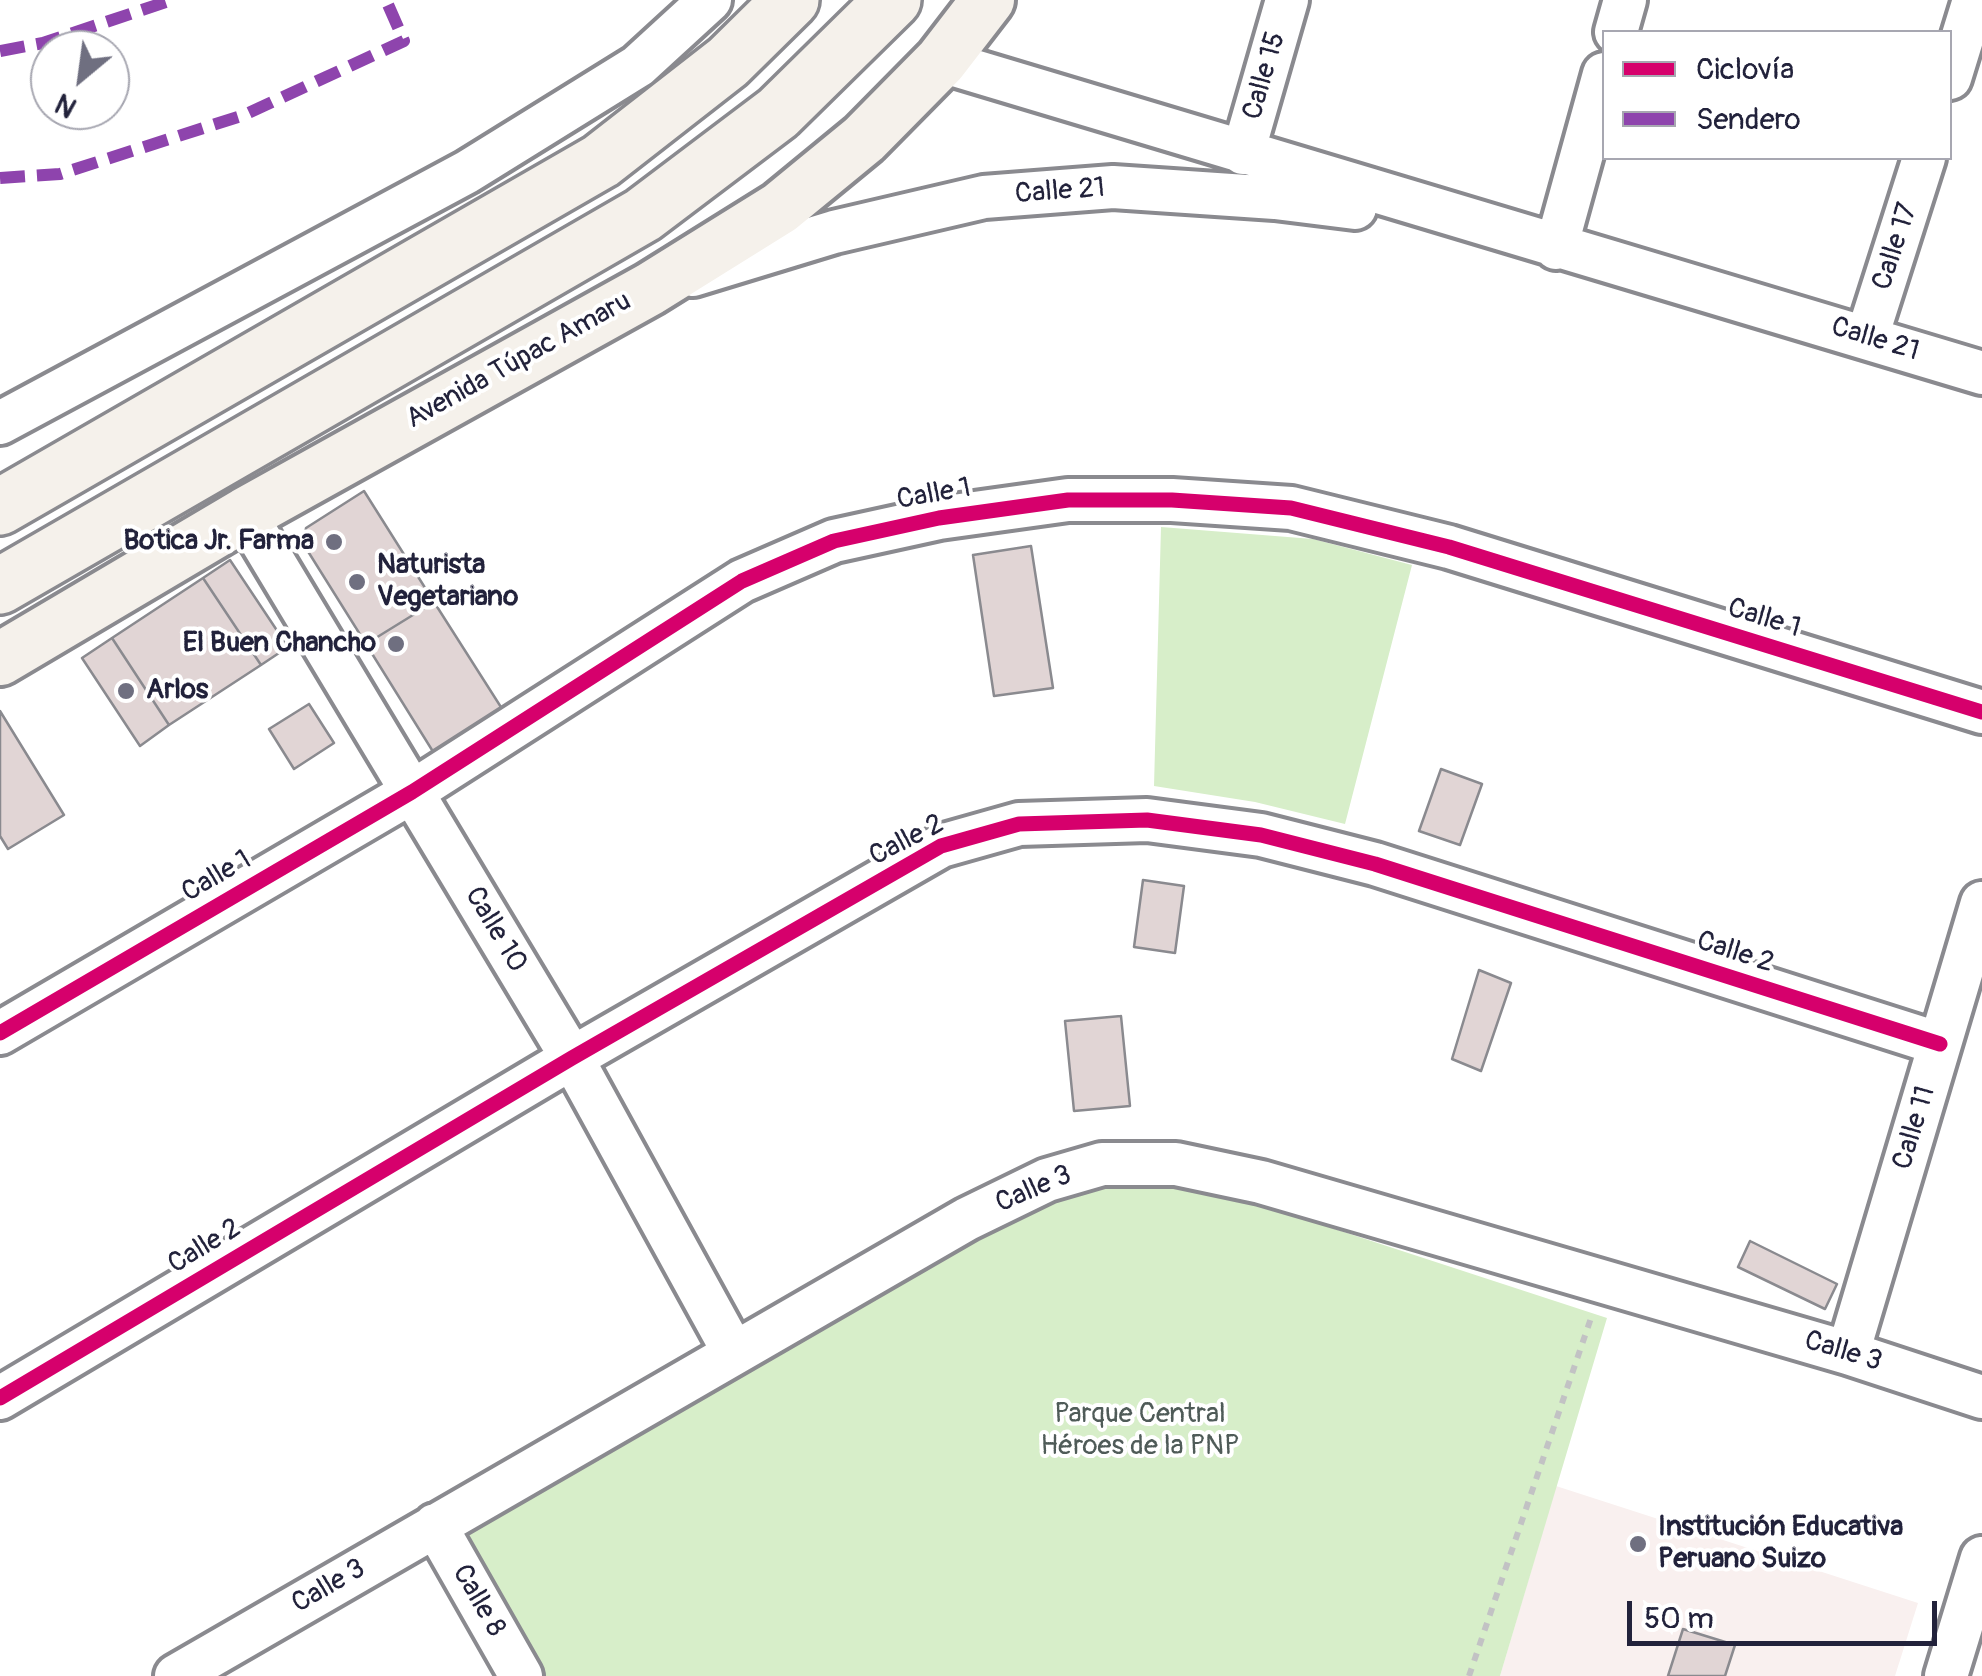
<!DOCTYPE html>
<html>
<head>
<meta charset="utf-8">
<style>
	body { margin:0 }
	#map { position:relative; width:1982px; height:1676px; overflow:hidden; background:#fff; font-family:Pangolin,sans-serif }
	canvas { display:block }
	.legend { position:absolute; left:1602px; top:30px; width:350px; height:130px; box-sizing:border-box; background:#fff; border:2px solid #a7a7b1; margin:0; padding:12px 18px; list-style:none; font-size:30px; color:#22223b }
	.legend li { display:flex; align-items:center; gap:20px; height:50px }
	.legend b { width:50px; border:2px solid #a7a7b1 }
	.north { position:absolute; left:30px; top:30px; width:100px; height:100px; box-sizing:border-box; background:#fff; border:2px solid #a7a7b1; border-radius:50%; rotate:209deg; font-size:28px; font-weight:700; line-height:40px; text-align:center; color:#22223b }
	.north::after { content:''; display:block; margin:auto; width:35px; height:45px; background:#6f6f80; clip-path:polygon(50% 0,100% 100%,50% 72%,0 100%) }
	.scale { position:absolute; left:1627px; top:1601px; width:310px; height:45px; box-sizing:border-box; border:5px solid #22223b; border-top:0; padding-left:12px; font-size:30px; line-height:35px; white-space:nowrap; color:#22223b; -webkit-text-stroke:8px #fff; paint-order:stroke }
</style>
</head>
<body>
<div id="map">
<canvas width="1982" height="1676"></canvas>
<ul class="legend">
<li><b style="height:12px;background:#d6006c"></b>Ciclovía</li>
<li><b style="height:12px;background:#8e44ad"></b>Sendero</li>
</ul>
<div class="north">N</div>
<div class="scale">50 m</div>
</div>
<script>
const ctx = document.querySelector('canvas').getContext('2d');
ctx.lineJoin = 'round';
function fill(path, color) { ctx.fillStyle = color; ctx.fill(path, 'evenodd'); }
const toPath = rows => new Path2D(rows.map(r => 'M' + r).join(''));
function strokePath(path, color, width, dash) { ctx.strokeStyle = color; ctx.lineWidth = width; ctx.lineCap = dash ? 'butt' : 'round'; ctx.setLineDash(dash || []); ctx.stroke(path); }
function label(font, color, halo, rows, align = 'center') {
  ctx.font = font + ' Pangolin,sans-serif'; ctx.lineWidth = 8; ctx.setLineDash([]); ctx.textBaseline = 'middle'; ctx.strokeStyle = halo; ctx.fillStyle = color; for (const [text, x, y, turn = 0] of rows) {
    ctx.save(); ctx.translate(x, y); ctx.rotate((+turn || 0) * Math.PI / 180); ctx.textAlign = isNaN(turn) ? turn : align; if (halo) ctx.strokeText(text, 0, 0); ctx.fillText(text, 0, 0); ctx.restore();
  }
}
fill(toPath([
	[1556,1486,1918,1603,1895,1676,1500,1676]
]), '#f9f0ef');
fill(toPath([
	[1161,527,1313,539,1412,565,1345,824,1255,802,1154,786],
	[1163,1183,1243,1199,1607,1318,1500,1676,544,1676,461,1532,970,1242,1047,1203,1098,1186]
]), '#d7eec9');
const building = toPath([
	[364,491,434,602,366,644,304,545,306,528,364,491],
	[1031,546,1053,688,994,696,973,555,1031,546],
	[230,560,288,647,261,665,203,578,230,560],
	[203,578,261,665,169,725,112,638,203,578],
	[434,602,506,715,437,758,366,644,434,602],
	[112,638,169,725,140,746,82,658,112,638],
	[309,704,334,743,294,769,269,729,309,704],
	[0,711,64,815,8,849,0,836,0,711],
	[1441,769,1482,784,1460,845,1419,831,1441,769],
	[1143,880,1184,886,1175,953,1134,947,1143,880],
	[1479,970,1511,983,1481,1071,1452,1059,1479,970],
	[1121,1016,1130,1106,1074,1111,1065,1021,1121,1016],
	[1750,1241,1837,1284,1825,1309,1738,1267,1750,1241],
	[1683,1629,1735,1645,1725,1676,1668,1676,1683,1629]
]);
fill(building, '#e1d5d5');
strokePath(building, '#8a8a8f', 2.5);
const minor = toPath([
	[1616,32,1625,0],
	[941,61,1982,373],
	[1950,78,1974,0],
	[1243,153,1287,0],
	[1556,248,1604,74],
	[693,275,834,232,984,197,1113,187,1275,198,1355,208],
	[1867,337,1924,158],
	[0,423,467,172,638,66,710,0],
	[245,514,572,1058,734,1353],
	[0,1033,412,792,742,581,834,541,939,518,1068,500,1172,500,1291,508,1449,547,1982,712],
	[1848,1353,1982,903],
	[0,1398,572,1058,941,846,1019,824,1147,820,1261,835,1375,864,1940,1044],
	[435,1525,521,1676],
	[176,1676,967,1219,1047,1180,1102,1164,1176,1164,1261,1182,1848,1353,1982,1397],
	[1946,1676,1982,1558]
]);
const major = toPath([
	[0,659,245,514,650,289,780,208,864,139,941,61,988,0]
]);
const highway = toPath([
	[0,507,601,161,728,62,791,0],
	[0,586,643,215,778,113,893,0]
]);
strokePath(minor, '#8a8a8f', 50);
strokePath(major, '#8a8a8f', 60);
strokePath(highway, '#8a8a8f', 62);
strokePath(toPath([
	[1469,1676,1591,1318]
]), '#c2c2c4', 6, [8, 8]);
strokePath(minor, '#fff', 42);
strokePath(major, '#f5f1eb', 52);
strokePath(highway, '#f5f1eb', 55);
strokePath(toPath([
	[0,51,43,43,172,0],
	[0,178,60,174,244,115,404,41,386,0]
]), '#8e44ad', 12, [25, 12]);
strokePath(toPath([
	[0,1033,412,792,742,581,834,541,939,518,1068,500,1172,500,1291,508,1449,547,1982,712],
	[0,1398,572,1058,941,846,1019,824,1147,820,1261,835,1375,864,1940,1044]
]), '#d6006c', 15);
for (const [x, y, r, color] of [
	[334,542,10,"#6f6f80"],
	[357,582,10,"#6f6f80"],
	[396,644,10,"#6f6f80"],
	[126,691,10,"#6f6f80"],
	[1638,1544,10,"#6f6f80"]
]) { const dot = new Path2D(); dot.arc(x, y, r, 0, 2 * Math.PI); ctx.fillStyle = color; ctx.fill(dot); strokePath(dot, '#fff', 4); }
label('28px', '#22223b', '#fff', [
	["Calle 15",1265,76,-74],
	["Calle 21",1060,192,-4],
	["Calle 17",1896,247,-72],
	["Calle 21",1875,340,17],
	["Avenida Túpac Amaru",519,361,-29],
	["Calle 1",934,495,-10],
	["Calle 1",1764,619,17],
	["Calle 2",907,841,-27],
	["Calle 1",217,877,-30],
	["Calle 10",495,930,59],
	["Calle 2",1735,953,18],
	["Calle 11",1915,1128,-73],
	["Calle 3",1034,1190,-23],
	["Calle 2",205,1247,-31],
	["Calle 3",1843,1352,17],
	["Calle 3",329,1587,-30],
	["Calle 8",478,1601,60]
]);
label('bold 28px', '#22223b', '#fff', [
	["Botica Jr. Farma",314,542,"right"],
	["Naturista",377,566],
	["Vegetariano",377,598],
	["El Buen Chancho",376,644,"right"],
	["Arlos",146,691],
	["Institución Educativa",1658,1528],
	["Peruano Suizo",1658,1560]
], 'left');
label('28px', '#4f5b58', '#fff', [
	["Parque Central",1140,1415],
	["Héroes de la PNP",1140,1447]
]);
</script>
</body>
</html>
